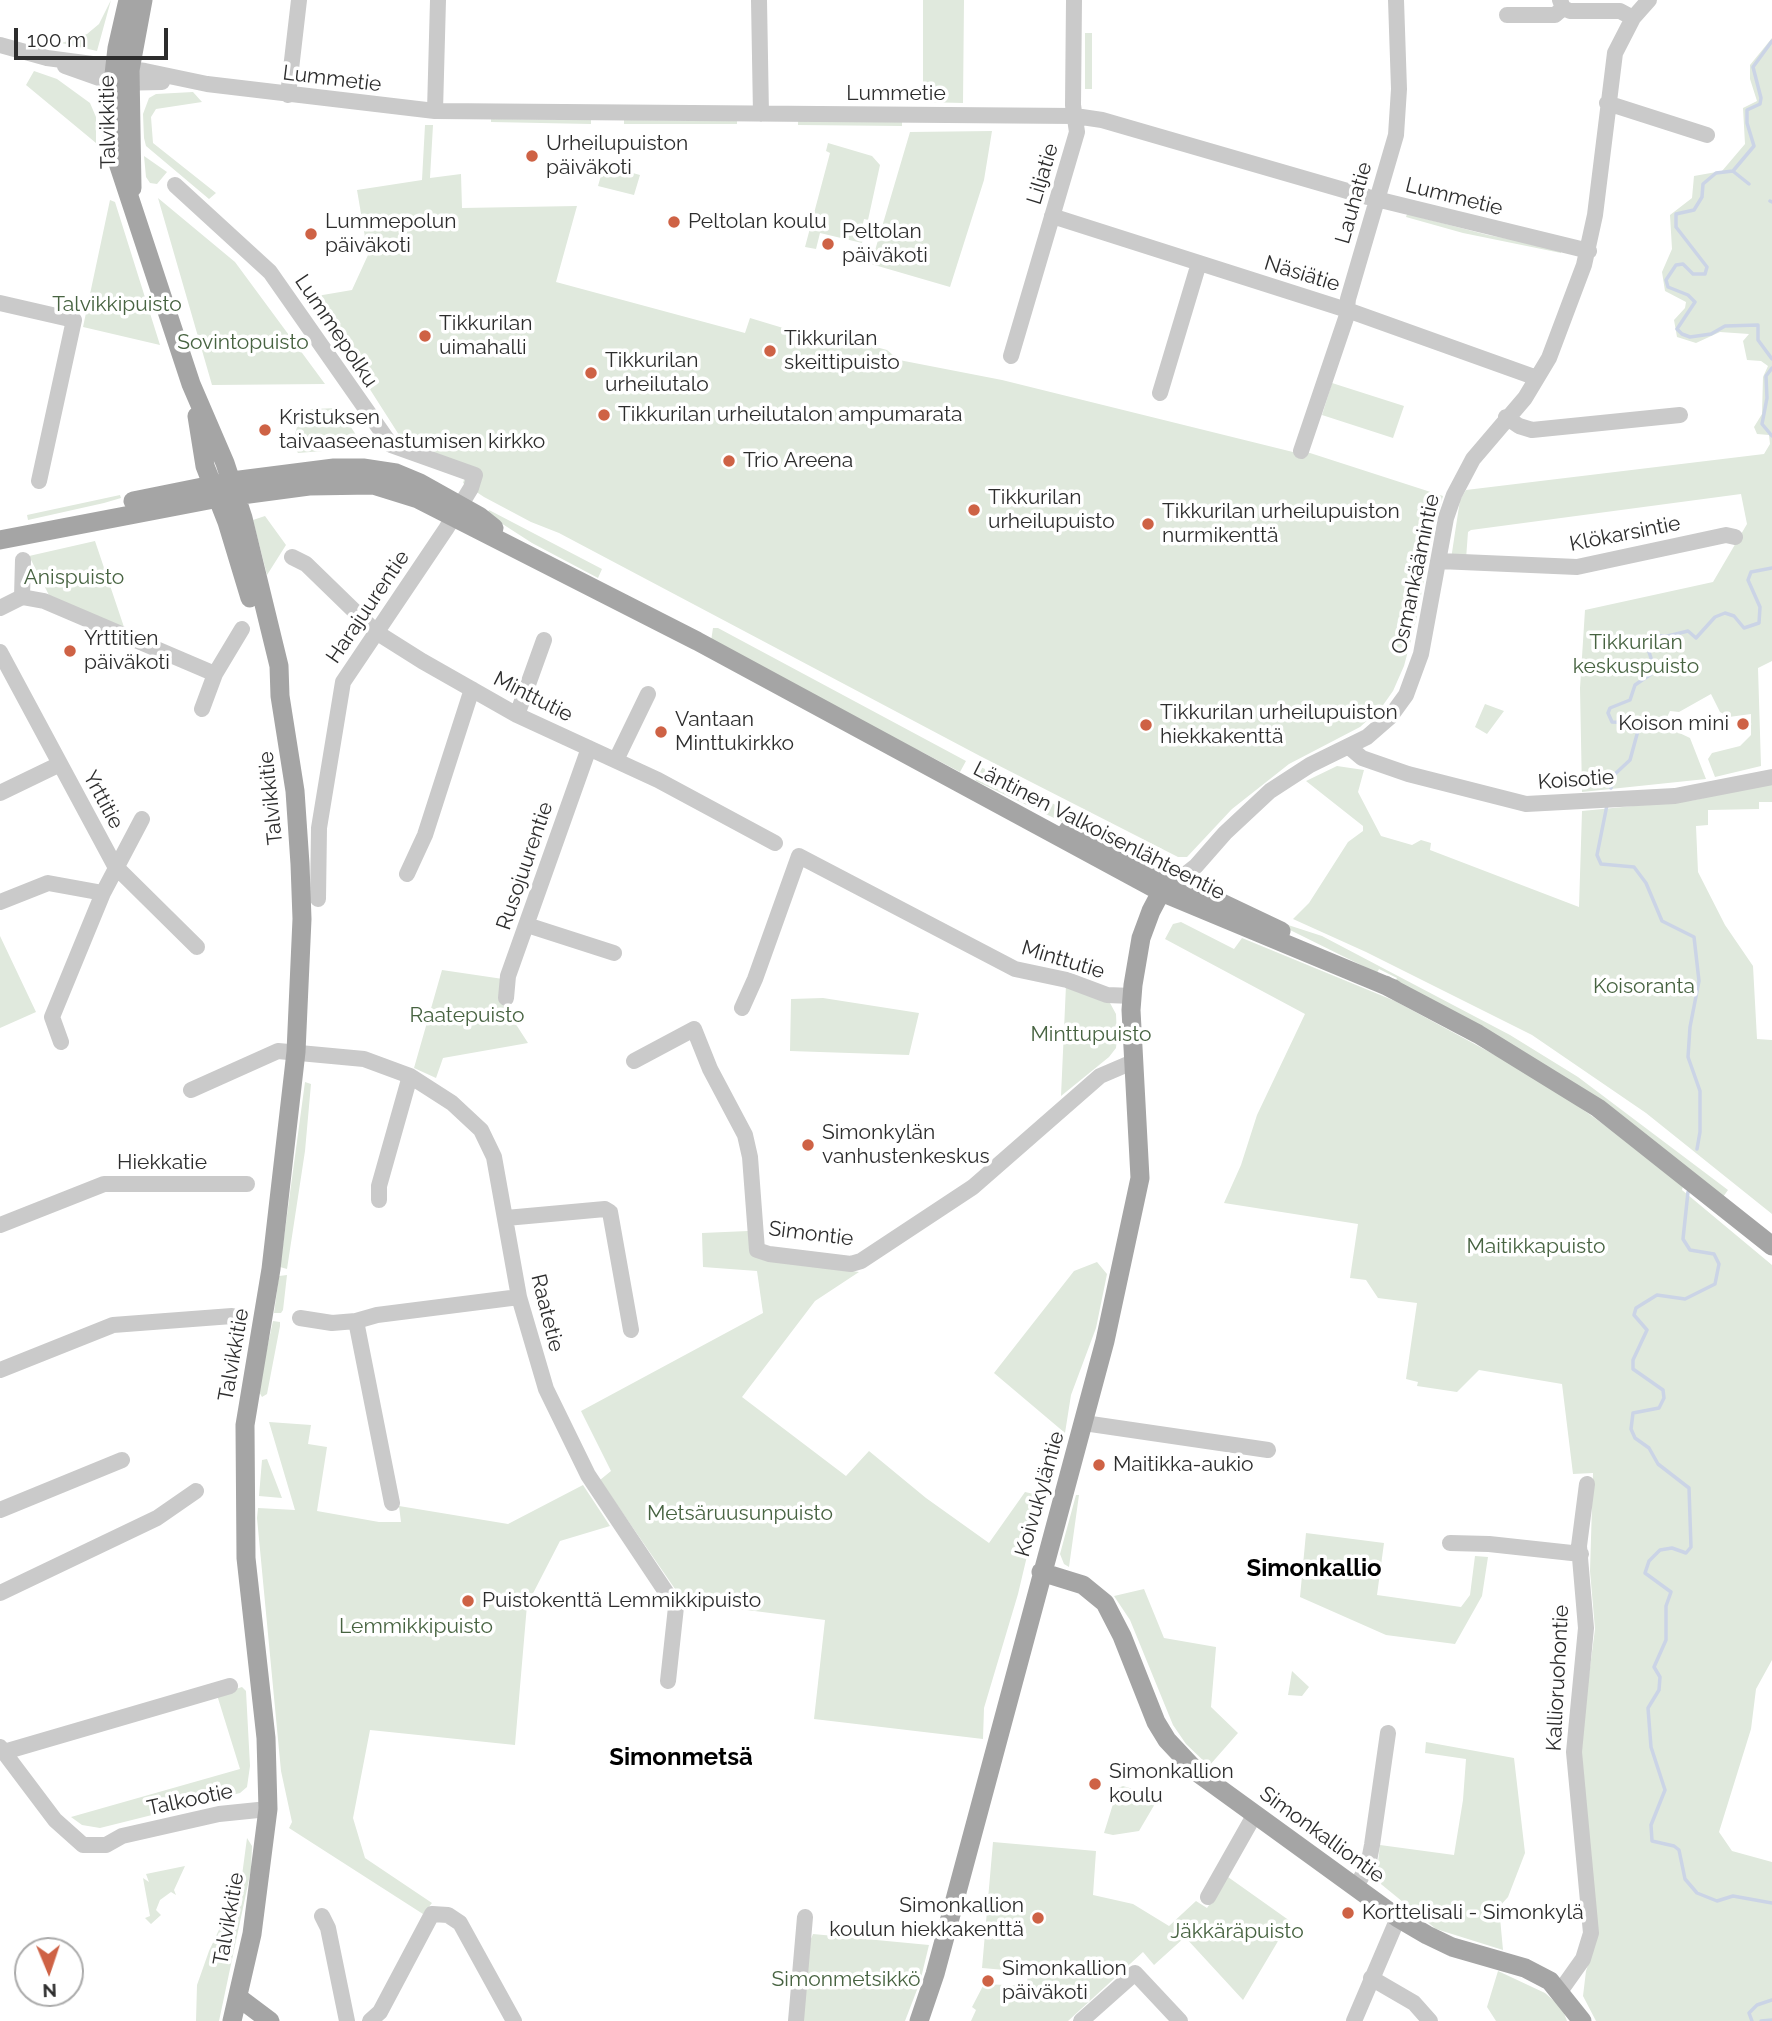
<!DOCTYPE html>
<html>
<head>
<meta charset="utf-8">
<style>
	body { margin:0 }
	#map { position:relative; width:1772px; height:2021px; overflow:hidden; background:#fff; font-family:Raleway,sans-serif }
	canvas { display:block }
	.north { position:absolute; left:14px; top:1937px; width:70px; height:70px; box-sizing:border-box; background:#fff; border:2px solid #ababab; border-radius:50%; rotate:178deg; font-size:19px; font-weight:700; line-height:28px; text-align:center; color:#2d2d2d }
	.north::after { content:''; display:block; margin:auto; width:24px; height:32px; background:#ce6245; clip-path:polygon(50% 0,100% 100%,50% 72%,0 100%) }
	.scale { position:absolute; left:14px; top:28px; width:154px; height:32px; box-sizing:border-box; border:4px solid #2d2d2d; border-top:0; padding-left:9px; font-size:21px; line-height:24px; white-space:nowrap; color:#2d2d2d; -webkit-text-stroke:5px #fff; paint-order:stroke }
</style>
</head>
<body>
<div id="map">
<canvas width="1772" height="2021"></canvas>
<div class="north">N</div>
<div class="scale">100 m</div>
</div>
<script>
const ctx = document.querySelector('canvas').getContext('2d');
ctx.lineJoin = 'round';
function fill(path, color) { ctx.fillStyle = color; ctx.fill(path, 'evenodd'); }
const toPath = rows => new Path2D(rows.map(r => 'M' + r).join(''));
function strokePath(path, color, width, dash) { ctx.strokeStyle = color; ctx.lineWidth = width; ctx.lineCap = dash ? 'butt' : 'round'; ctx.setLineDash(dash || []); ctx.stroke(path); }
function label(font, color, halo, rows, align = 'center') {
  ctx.font = font + ' Raleway,sans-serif'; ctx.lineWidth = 7; ctx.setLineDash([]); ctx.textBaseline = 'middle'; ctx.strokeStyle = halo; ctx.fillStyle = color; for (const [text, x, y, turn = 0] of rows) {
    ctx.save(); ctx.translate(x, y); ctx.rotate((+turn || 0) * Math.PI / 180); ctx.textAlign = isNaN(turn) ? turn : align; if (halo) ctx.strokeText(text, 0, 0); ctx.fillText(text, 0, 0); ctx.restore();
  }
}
fill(toPath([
	[111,0,97,51,39,38,62,43,87,34,99,24],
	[923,0,964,0,963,103,923,102],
	[1085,33,1092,33,1092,89,1085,89],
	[1772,38,1772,661,1758,668,1761,766,1715,777,1708,759,1712,753,1740,746,1751,735,1751,714,1729,717,1720,712,1711,694,1679,712,1670,711,1661,730,1671,729,1690,738,1706,779,1582,792,1580,688,1585,610,1713,582,1747,524,1741,494,1471,530,1468,532,1466,559,1451,559,1460,500,1466,490,1764,454,1770,444,1769,435,1757,434,1754,427,1762,414,1763,377,1768,366,1761,361,1747,360,1743,341,1749,334,1720,332,1696,343,1677,337,1674,320,1685,308,1686,302,1665,291,1662,272,1672,249,1670,215,1692,198,1694,176,1722,171,1745,144,1743,108,1757,101,1750,79,1750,65],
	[34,71,57,79,90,103,96,117,96,143,26,85],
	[193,92,202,102,156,109,151,117,153,143,216,193,209,199,146,146,144,138,143,114,149,98,156,94],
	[491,119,591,120,591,124,491,122],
	[624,120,737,121,737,124,624,124],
	[798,121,902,122,902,126,798,125],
	[425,125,433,125,430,178,461,174,462,208,577,206,556,282,745,333,750,318,803,334,814,330,887,350,899,360,1002,380,1301,454,1310,453,1443,496,1436,519,1416,621,1404,666,1393,691,1381,708,1360,727,1289,764,1232,809,1187,857,1178,857,980,756,559,533,531,522,484,497,463,483,468,467,401,438,311,297,352,290,368,255,357,190,422,180],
	[992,131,984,180,950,287,871,264,910,132],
	[828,143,872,156,880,165,868,220,864,219,861,233,864,234,862,243,820,233,816,249,805,247,830,153,826,151],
	[144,156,167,172,157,184,150,183,146,177],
	[604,165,640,175,634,195,598,186],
	[158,198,235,262,325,384,212,385],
	[110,200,115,202,160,345,83,327],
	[1407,214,1488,235,1561,249,1561,253,1463,233,1406,217],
	[1332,383,1404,406,1393,438,1322,415],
	[339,408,361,443,360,448,298,453,292,444,297,427,311,409],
	[120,495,121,498,104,503,28,520,27,515],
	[489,510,602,569,598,578,532,543,487,514],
	[265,516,286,545,267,575,253,520],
	[95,541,126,633,52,601,29,556],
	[713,628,718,628,966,761,960,772,920,751,908,747,711,641],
	[1485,704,1504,711,1487,734,1475,727],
	[1337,766,1364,770,1358,792,1381,836,1412,845,1421,840,1431,843,1430,850,1579,907,1582,811,1695,800,1772,782,1772,802,1759,802,1759,809,1708,810,1708,825,1696,826,1698,872,1725,925,1753,966,1757,1039,1772,1040,1772,1214,1646,1113,1532,1035,1366,952,1293,919,1309,903,1348,842,1363,831,1363,826,1306,781],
	[981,767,1095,825,1090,835,976,781,975,778],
	[1181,922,1234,949,1242,938,1395,1001,1543,1081,1684,1182,1682,1190,1772,1265,1772,1660,1756,1689,1751,1729,1719,1832,1732,1851,1772,1862,1772,2021,1596,2021,1583,1996,1586,1971,1598,1935,1580,1744,1595,1629,1590,1571,1593,1473,1573,1474,1562,1384,1479,1370,1457,1392,1417,1386,1418,1382,1406,1379,1417,1303,1378,1298,1366,1280,1350,1278,1358,1224,1224,1203,1241,1165,1257,1115,1305,1014,1165,939,1173,924],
	[1288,925,1322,936,1510,1035,1578,1077,1728,1190,1723,1197,1395,982,1397,978,1379,969,1377,973,1290,930],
	[0,936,36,1012,0,1028],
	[442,970,503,979,499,998,528,1043,443,1058,436,1078,414,1068],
	[1066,985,1110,1003,1116,1014,1117,1037,1116,1048,1109,1057,1061,1096],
	[823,998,919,1013,909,1055,790,1051,791,999],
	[305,1082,311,1084,305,1151,287,1269,280,1267],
	[748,1231,755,1257,859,1272,815,1301,742,1397,846,1476,869,1451,926,1498,989,1543,1025,1492,1047,1497,1032,1535,1018,1594,984,1708,983,1739,814,1719,825,1620,684,1602,600,1480,611,1471,581,1411,763,1313,757,1271,703,1267,702,1233],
	[1097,1262,1107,1274,1096,1328,1071,1395,1065,1433,994,1373,1074,1271],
	[287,1275,283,1310,281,1313,274,1313,279,1276],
	[273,1321,280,1322,280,1326,267,1394,262,1397,258,1390],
	[269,1422,311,1425,308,1444,327,1447,317,1511,379,1522,401,1522,399,1506,508,1524,583,1485,610,1526,560,1541,527,1605,515,1745,370,1730,353,1818,365,1858,432,1903,423,1914,289,1828,292,1822,281,1771,257,1518,258,1508,295,1510],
	[267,1459,282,1498,259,1496,262,1460],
	[1076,1495,1079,1495,1069,1567,1064,1564,1060,1554],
	[1306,1533,1384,1543,1377,1595,1461,1607,1470,1595,1475,1556,1488,1557,1482,1596,1455,1644,1386,1635,1300,1597],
	[1144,1589,1164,1638,1216,1647,1211,1707,1238,1733,1209,1766,1186,1744,1173,1725,1130,1620,1114,1596],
	[1292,1671,1309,1687,1302,1696,1288,1695],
	[242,1687,246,1691,250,1766,247,1787,240,1793,100,1828,82,1825,71,1817,240,1769,217,1695],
	[1426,1742,1514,1758,1525,1853,1508,1897,1499,1907,1503,1950,1436,1929,1376,1880,1380,1845,1454,1855,1463,1800,1466,1759,1425,1753],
	[1123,1786,1159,1797,1139,1831,1113,1835,1104,1833,1118,1788],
	[247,1838,252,1846,251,1870,219,2021,196,2021,197,1985,209,1951,241,1883],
	[993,1842,1096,1851,1093,1895,1133,1904,1169,1926,1196,1901,1207,1908,1228,1877,1290,1921,1243,2000,1185,1937,1154,1965,1143,1952,1068,2021,971,2021,976,2010,972,2007,984,1984,1027,1986,1028,1972,982,1968],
	[185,1866,174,1890,176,1895,171,1892,160,1900,156,1910,161,1915,151,1924,145,1918,150,1916,143,1878,149,1882,146,1874],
	[813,1934,929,1945,920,1982,905,2021,800,2021,808,1946],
	[1498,1971,1545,1993,1562,2008,1567,2021,1496,2021,1487,2007]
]), '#e0e9dd');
strokePath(toPath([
	[1772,41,1753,67,1761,98,1760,104,1747,110,1747,123,1754,146,1733,171,1716,173,1703,184,1702,197,1694,210,1676,214,1676,227,1707,267,1705,274,1693,274,1683,264,1676,265,1666,280,1668,287,1688,295,1695,302,1677,329,1682,334,1690,337,1711,334,1725,326,1758,325,1758,340,1772,359],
	[1734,172,1749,184],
	[1770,201,1772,202],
	[1772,368,1766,376,1767,398,1762,424,1772,436],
	[1611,788,1615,774,1630,760,1639,727,1636,723,1612,722,1608,713,1610,708,1630,700,1635,685,1651,674,1652,661,1645,640,1653,636,1668,636,1688,631,1696,638,1715,617,1725,613,1734,616,1744,628,1759,623,1760,607,1748,580,1751,572,1772,568],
	[1607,805,1597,855,1601,864,1634,867,1646,883,1662,921,1694,937,1699,981,1690,1027,1688,1057,1700,1091,1700,1132,1697,1149],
	[1688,1192,1683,1239,1690,1250,1714,1254,1719,1264,1715,1284,1685,1299,1657,1295,1636,1308,1634,1315,1647,1330,1633,1360,1633,1369,1663,1390,1664,1398,1659,1408,1633,1413,1631,1429,1635,1438,1649,1448,1658,1464,1689,1488,1691,1547,1686,1553,1672,1548,1660,1550,1649,1561,1645,1573,1671,1592,1666,1606,1666,1640,1654,1667,1660,1677,1659,1690,1648,1708,1651,1747,1665,1790,1651,1825,1652,1841,1674,1846,1679,1850,1685,1879,1697,1893,1717,1901,1733,1896,1772,1903],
	[1752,2021,1749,2013,1757,2005,1772,2000],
	[1761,2021,1772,2020]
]), '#cbd4e6', 3.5);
strokePath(toPath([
	[759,0,761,114],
	[1560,0,1563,8,1570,11,1620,11,1633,18],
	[1507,15,1555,15,1563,8],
	[0,45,47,58,145,71,207,84,435,111,1075,116,1102,120,1368,197,1589,251],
	[65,66,113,83,162,82],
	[288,95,299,0],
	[1607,103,1707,135],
	[435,111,438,0],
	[175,185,270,272,391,445,475,475,471,488,446,529,343,682,319,828,318,899],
	[1052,216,1350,311,1537,378],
	[0,303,74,320,39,481],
	[1011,356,1077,132,1073,105,1074,0],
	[1160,393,1199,263],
	[1506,417,1519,426,1532,430,1680,415],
	[1301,451,1346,318,1348,299,1396,135,1399,89,1396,0],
	[292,557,306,564,376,632,422,661,517,715,658,780,775,843],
	[1439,561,1577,567,1726,535,1735,537],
	[22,597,44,601,215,674],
	[22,597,23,560],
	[0,608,22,597],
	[0,652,115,866,197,947],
	[202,709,215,674,242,629],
	[517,715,544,640],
	[1349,747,1362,758,1408,774,1526,804,1675,796,1772,777],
	[616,760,648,694],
	[0,793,60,764],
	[407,874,425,835,472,689],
	[1177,881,1196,866,1225,833,1270,791,1310,765,1367,737,1390,717,1406,695,1421,654,1446,518,1454,495,1473,459,1525,398,1549,358,1584,265,1595,215,1615,53,1633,18,1649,0],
	[0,902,48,883,103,893],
	[527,925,614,953],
	[506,998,508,976,589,748],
	[742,1008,755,979,799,856,1015,969,1067,980,1107,995,1132,996],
	[61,1042,52,1017,103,893,142,819],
	[634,1061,694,1029,710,1069,745,1135,750,1157,757,1250,769,1254,851,1264,861,1261,973,1187,1100,1076,1135,1061],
	[191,1090,278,1051,364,1059,410,1076,452,1103,481,1130,494,1157,519,1297,546,1389,588,1475,676,1607,668,1681],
	[379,1200,379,1186,410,1076],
	[506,1218,605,1209,610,1212,631,1330],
	[0,1225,104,1184,247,1184],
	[300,1318,332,1323,356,1321,377,1315,519,1297],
	[356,1321,392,1503],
	[0,1370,113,1325,232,1316],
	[1084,1423,1268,1450],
	[0,1510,122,1460],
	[1450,1543,1489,1544,1581,1554],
	[0,1593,157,1518,196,1491],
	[0,1747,55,1820,83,1845,106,1845,122,1836,219,1814,268,1809],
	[4,1752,230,1686],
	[1356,1886,1368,1866,1372,1845,1388,1733],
	[1208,1897,1255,1814],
	[322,1916,328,1928,347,2021],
	[1371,1978,1414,2003,1430,2021],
	[1561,1990,1583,1959,1591,1933,1574,1752,1586,1628,1579,1546,1587,1484],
	[370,2021,380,2012,432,1914,448,1915,460,1923,514,2021],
	[796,2021,805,1917],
	[1081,2021,1135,1973,1180,2021],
	[1354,2021,1398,1918]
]), '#cacaca', 16);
strokePath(toPath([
	[128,0,117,48,113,83,112,133,116,157,191,384,225,463,243,518,279,666,280,696,295,791,300,864,302,919,296,1052,271,1269,245,1425,246,1558,266,1738,268,1809,252,1934,232,2021],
	[132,188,130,70,143,0],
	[197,416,205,466,227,522,250,598],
	[133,501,232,481,334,468,363,468,396,473,420,483,479,516,494,528],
	[0,540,219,498,309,486,373,485,418,499,697,641,1161,892,1394,989],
	[1068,830,1281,931],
	[1385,985,1478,1034,1598,1108,1772,1246],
	[1041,1572,1083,1585,1105,1603,1122,1636,1156,1722,1167,1740,1198,1773,1398,1918,1427,1935,1452,1947,1525,1968,1550,1981,1582,2021],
	[238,1997,270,2021],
	[919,2021,935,1974,1105,1341,1140,1178,1131,1010,1133,985,1141,938,1151,911,1161,892,1177,881]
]), '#a5a5a5', 19);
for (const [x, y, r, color] of [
	[532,156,7,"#ce6245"],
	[674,222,7,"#ce6245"],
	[311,234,7,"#ce6245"],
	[828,244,7,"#ce6245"],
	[425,336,7,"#ce6245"],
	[770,351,7,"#ce6245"],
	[591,373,7,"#ce6245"],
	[604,415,7,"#ce6245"],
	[265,430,7,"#ce6245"],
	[729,461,7,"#ce6245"],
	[974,510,7,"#ce6245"],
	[1148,524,7,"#ce6245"],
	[70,651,7,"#ce6245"],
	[1743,724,7,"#ce6245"],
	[1146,725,7,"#ce6245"],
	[661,732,7,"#ce6245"],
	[808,1145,7,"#ce6245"],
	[1099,1465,7,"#ce6245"],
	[468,1601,7,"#ce6245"],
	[1095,1784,7,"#ce6245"],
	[1348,1913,7,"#ce6245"],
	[1038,1918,7,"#ce6245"],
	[988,1981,7,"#ce6245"]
]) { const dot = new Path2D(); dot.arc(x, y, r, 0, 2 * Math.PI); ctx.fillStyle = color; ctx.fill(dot); strokePath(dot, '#fff', 2.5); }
label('21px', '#2d2d2d', '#fff', [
	["Lummetie",332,79,7],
	["Lummetie",896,94],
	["Talvikkitie",108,122,-91],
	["Liljatie",1043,174,-73],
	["Lummetie",1454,197,14],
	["Lauhatie",1354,203,-74],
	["Näsiätie",1302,274,17],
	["Lummepolku",336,331,56],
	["Klökarsintie",1625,534,-11],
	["Osmankäämintie",1416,574,-78],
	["Harajuurentie",368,607,-56],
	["Minttutie",533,697,27],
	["Koisotie",1576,780,-4],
	["Talvikkitie",271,798,-96],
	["Yrttitie",103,800,62],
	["Läntinen Valkoisenlähteentie",1099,831,27],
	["Rusojuurentie",525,866,-71],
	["Minttutie",1063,960,17],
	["Hiekkatie",162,1163],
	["Simontie",811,1234,7],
	["Raatetie",547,1313,76],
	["Talvikkitie",234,1355,-80],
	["Koivukyläntie",1040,1494,-74],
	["Kallioruohontie",1558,1678,-87],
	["Talkootie",190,1800,-12],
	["Simonkalliontie",1322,1835,36],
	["Talvikkitie",229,1919,-80]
]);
label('21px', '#2d2d2d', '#fff', [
	["Urheilupuiston",546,144],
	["päiväkoti",546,168],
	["Lummepolun",325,222],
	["päiväkoti",325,246],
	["Peltolan koulu",688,222],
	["Peltolan",842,232],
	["päiväkoti",842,256],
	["Tikkurilan",439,324],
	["uimahalli",439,348],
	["Tikkurilan",784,339],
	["skeittipuisto",784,363],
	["Tikkurilan",605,361],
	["urheilutalo",605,385],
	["Tikkurilan urheilutalon ampumarata",618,415],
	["Kristuksen",279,418],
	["taivaaseenastumisen kirkko",279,442],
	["Trio Areena",743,461],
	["Tikkurilan",988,498],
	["urheilupuisto",988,522],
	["Tikkurilan urheilupuiston",1162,512],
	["nurmikenttä",1162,536],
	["Yrttitien",84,639],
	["päiväkoti",84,663],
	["Tikkurilan urheilupuiston",1160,713],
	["hiekkakenttä",1160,737],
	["Vantaan",675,720],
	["Minttukirkko",675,744],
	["Koison mini",1729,724,"right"],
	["Simonkylän",822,1133],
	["vanhustenkeskus",822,1157],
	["Maitikka-aukio",1113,1465],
	["Puistokenttä Lemmikkipuisto",482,1601],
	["Simonkallion",1109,1772],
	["koulu",1109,1796],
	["Simonkallion",1024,1906,"right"],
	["koulun hiekkakenttä",1024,1930,"right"],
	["Korttelisali - Simonkylä",1362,1913],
	["Simonkallion",1002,1969],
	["päiväkoti",1002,1993]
], 'left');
label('21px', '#476341', '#fff', [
	["Talvikkipuisto",117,305],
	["Sovintopuisto",243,343],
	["Anispuisto",74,578],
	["Tikkurilan",1636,643],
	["keskuspuisto",1636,667],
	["Koisoranta",1644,987],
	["Raatepuisto",467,1016],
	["Minttupuisto",1091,1035],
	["Maitikkapuisto",1536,1247],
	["Metsäruusunpuisto",740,1514],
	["Lemmikkipuisto",416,1627],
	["Jäkkäräpuisto",1237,1932],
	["Simonmetsikkö",846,1980]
]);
label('bold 24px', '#000', '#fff', [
	["Simonkallio",1314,1569],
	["Simonmetsä",681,1758]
]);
</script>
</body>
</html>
